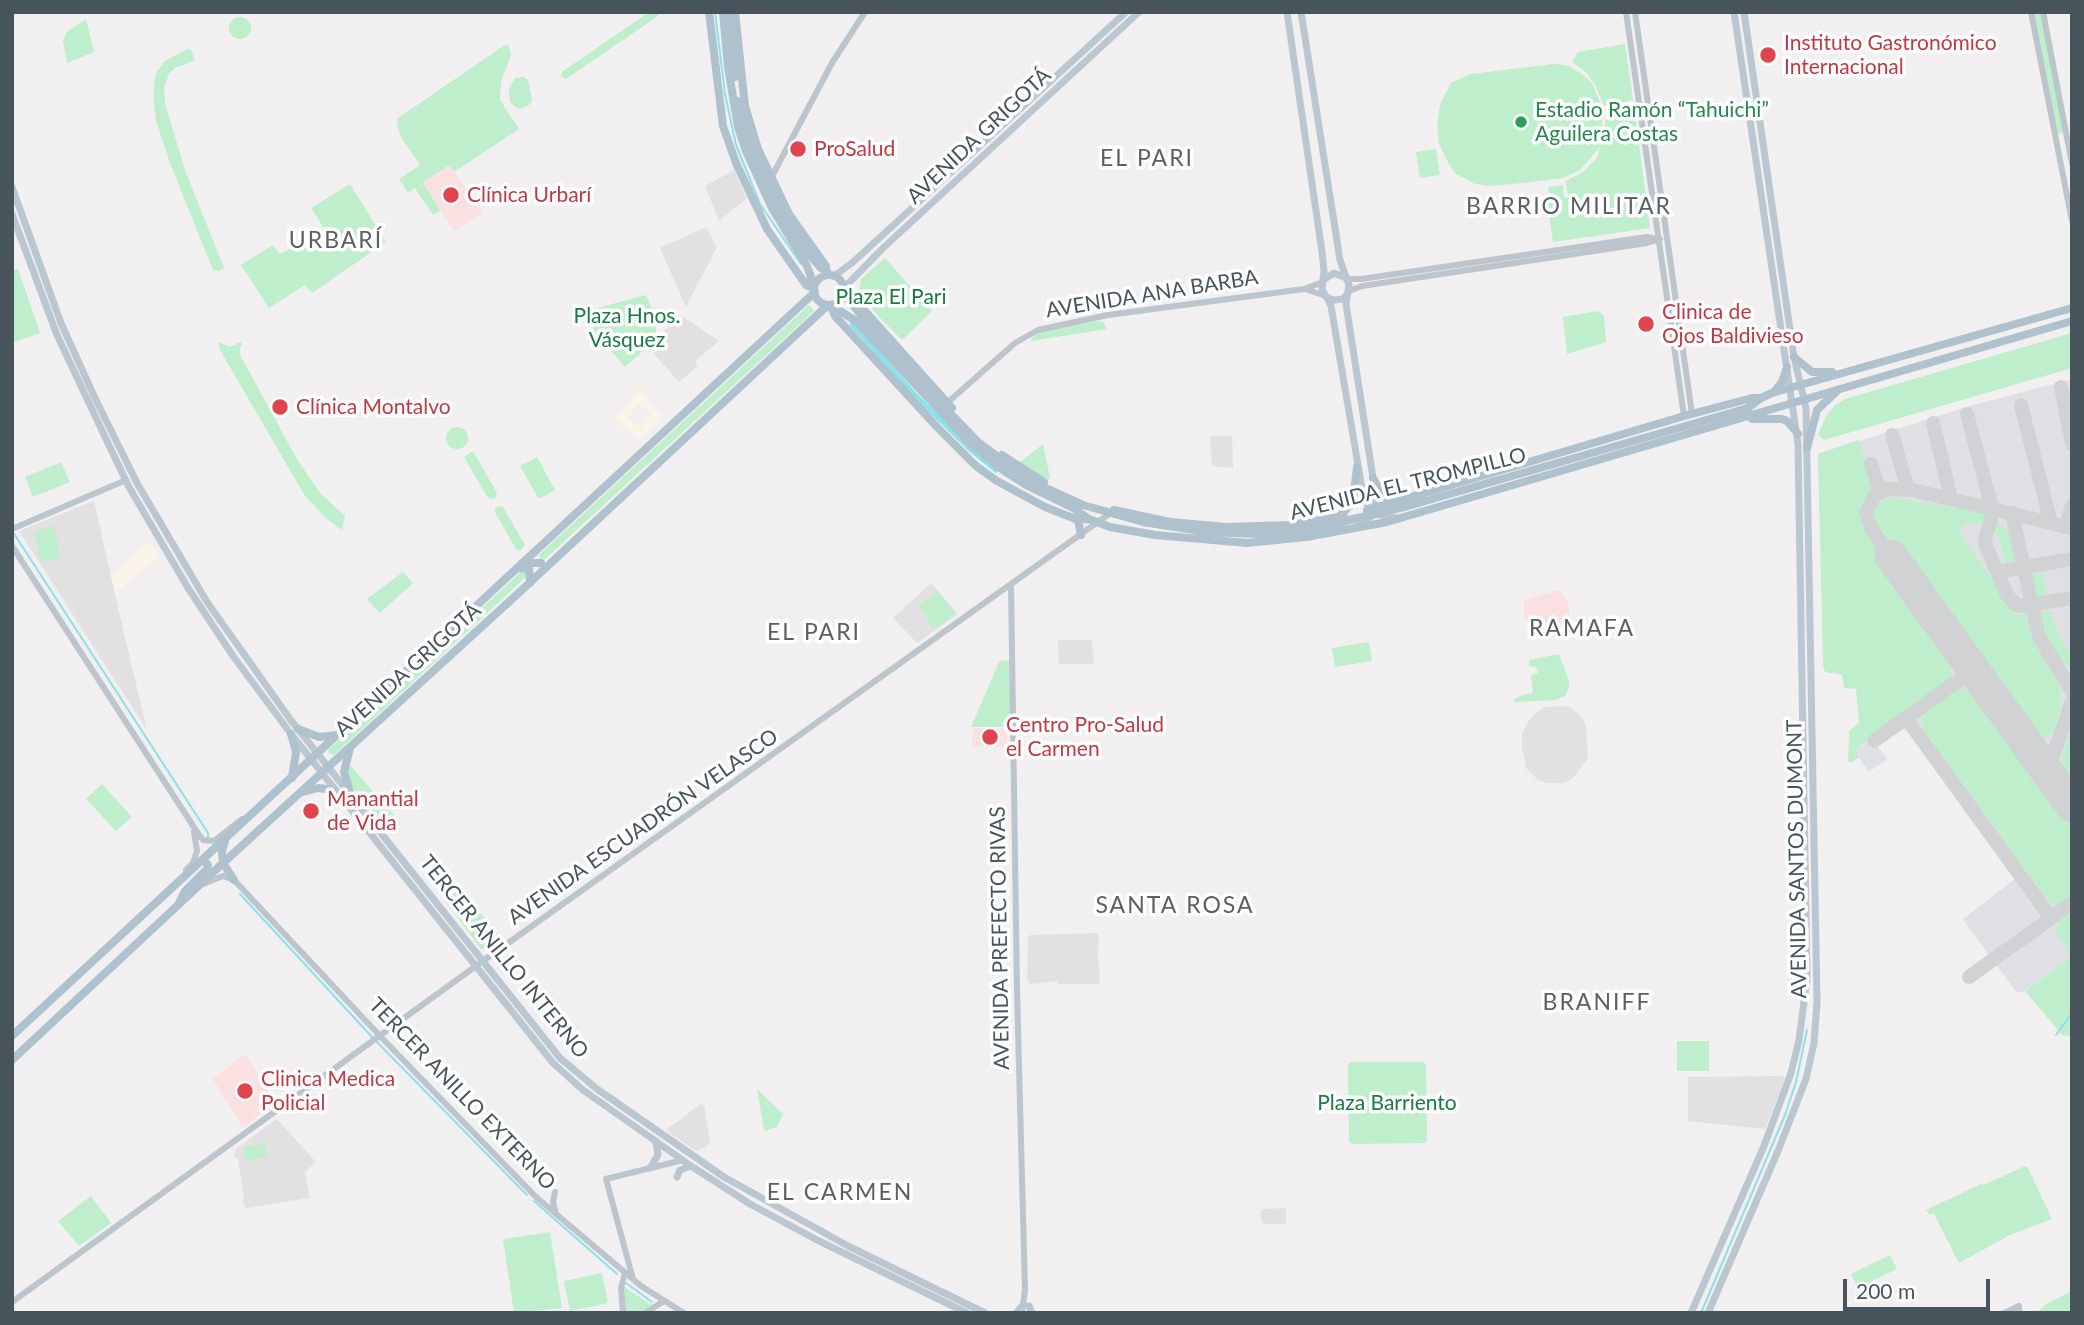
<!DOCTYPE html>
<html>
<head>
<meta charset="utf-8">
<style>
	body { margin:0 }
	#map { position:relative; width:2084px; height:1325px; overflow:hidden; background:#f1efef; font-family:Lato,sans-serif }
	canvas { display:block }
	.frame { position:absolute; inset:0; border:14px solid #47545c; pointer-events:none }
	.scale { position:absolute; left:1843px; top:1279px; width:147px; height:32px; box-sizing:border-box; border:4px solid #47545c; border-top:0; padding-left:9px; font-size:21px; line-height:24px; white-space:nowrap; color:#47545c; -webkit-text-stroke:5px #fff; paint-order:stroke }
</style>
</head>
<body>
<div id="map">
<canvas width="2084" height="1325"></canvas>
<div class="frame"></div>
<div class="scale">200 m</div>
</div>
<script>
const ctx = document.querySelector('canvas').getContext('2d');
ctx.lineJoin = 'round';
function fill(path, color) { ctx.fillStyle = color; ctx.fill(path, 'evenodd'); }
const toPath = rows => new Path2D(rows.map(r => 'M' + r).join(''));
function strokePath(path, color, width, dash) { ctx.strokeStyle = color; ctx.lineWidth = width; ctx.lineCap = dash ? 'butt' : 'round'; ctx.setLineDash(dash || []); ctx.stroke(path); }
function label(font, color, halo, rows, align = 'center') {
  ctx.font = font + ' Lato,sans-serif'; ctx.lineWidth = 7; ctx.setLineDash([]); ctx.textBaseline = 'middle'; ctx.strokeStyle = halo; ctx.fillStyle = color; for (const [text, x, y, turn = 0] of rows) {
    ctx.save(); ctx.translate(x, y); ctx.rotate((+turn || 0) * Math.PI / 180); ctx.textAlign = isNaN(turn) ? turn : align; if (halo) ctx.strokeText(text, 0, 0); ctx.fillText(text, 0, 0); ctx.restore();
  }
}
fill(toPath([
	[640,389,663,419,639,440,616,418],
	[639,404,652,415,640,428,627,417],
	[150,541,159,556,115,593,111,575]
]), '#fbf4e8');
fill(toPath([
	[734,170,747,198,719,221,705,186],
	[706,227,717,247,686,307,660,248],
	[683,317,719,341,695,361,698,366,679,382,654,354,662,344,665,330,679,322],
	[1210,436,1232,436,1233,468,1212,466],
	[94,501,120,616,147,730,19,531],
	[931,583,958,614,917,643,893,618],
	[1058,640,1092,640,1094,664,1059,664],
	[1562,706,1570,707,1579,714,1586,725,1588,758,1572,779,1563,783,1547,783,1538,780,1526,768,1522,747,1522,734,1528,722,1537,712,1546,707],
	[1096,933,1099,936,1098,953,1100,981,1098,984,1058,984,1057,981,1031,984,1027,979,1028,939,1030,935],
	[1782,1076,1785,1079,1765,1129,1688,1121,1688,1077],
	[701,1104,704,1105,710,1142,706,1147,695,1151,666,1130],
	[275,1120,278,1120,316,1162,305,1172,310,1198,246,1208,242,1200,244,1199,238,1158,235,1158,234,1153,237,1148],
	[1286,1208,1286,1224,1264,1224,1261,1222,1261,1209]
]), '#e2e0e1');
fill(toPath([
	[449,164,482,213,454,231,423,182],
	[1558,590,1562,591,1569,605,1569,617,1565,630,1561,634,1538,637,1524,618,1524,600],
	[973,728,1007,729,1007,747,972,746],
	[245,1054,277,1102,243,1127,213,1079]
]), '#fae0e0');
fill(toPath([
	[2072,379,2072,956,2025,991,2017,993,1963,919,2016,878,1872,680,1825,672,1818,454,1970,406],
	[1872,739,1887,759,1869,772,1854,751]
]), '#dee0e3');
fill(toPath([
	[649,12,660,12,658,16,566,79,561,77,562,72],
	[2033,12,2042,12,2064,132,2056,134],
	'229 28a11 11 0 1 1 22 0a11 11 0 1 1-22 0Z',
	[86,19,94,52,67,63,63,40,67,32],
	[1625,44,1633,100,1604,106,1595,85,1586,72,1572,62,1578,52],
	[505,45,509,46,511,54,501,82,500,100,519,129,454,172,449,165,423,182,440,210,433,215,415,188,408,193,399,179,420,165,403,140,397,127,398,118],
	[187,49,191,50,195,60,175,68,169,74,164,88,165,104,185,170,224,268,219,271,213,270,170,163,156,121,153,95,156,73,165,61],
	[1553,64,1566,65,1579,72,1592,83,1603,110,1601,143,1606,119,1635,113,1650,228,1553,242,1547,201,1550,200,1548,187,1563,185,1564,198,1569,197,1565,181,1582,173,1597,158,1600,147,1580,170,1563,178,1513,184,1490,186,1475,184,1456,174,1449,164,1439,144,1437,126,1440,104,1451,83,1471,74],
	[523,77,528,80,532,100,529,105,521,109,517,108,510,102,509,89,515,78],
	[1436,149,1440,175,1420,178,1416,152],
	[350,184,386,242,312,293,305,285,269,308,241,265,273,245,279,253,283,253,324,228,311,208],
	[885,258,932,311,902,340,879,317,859,292,861,279],
	[18,269,40,333,12,343,12,271],
	[646,295,656,317,656,334,653,342,625,367,593,330,595,320,590,310],
	[809,305,814,311,545,559,540,559,539,555],
	[1598,311,1604,316,1606,342,1567,354,1563,317],
	[1097,321,1103,322,1107,329,1031,341,1031,339,1038,333,1054,328],
	[2072,333,2072,368,1824,440,1818,435,1826,416,1834,406,1845,399],
	[218,342,230,347,240,342,242,344,240,348,240,355,298,461,321,494,345,516,342,530,326,518,305,496,220,350],
	'446 438a11 11 0 1 1 22 0a11 11 0 1 1-22 0Z',
	[1858,440,1871,483,1875,488,1862,504,1860,512,1864,529,1884,559,1878,564,1949,660,1951,676,1950,681,1854,751,1859,758,1850,763,1848,761,1849,731,1859,723,1856,689,1844,688,1842,674,1825,672,1823,665,1818,454],
	[1043,444,1050,478,1048,480,1019,463],
	[473,451,497,493,495,499,488,498,464,457],
	[537,457,555,490,539,499,520,466],
	[61,462,70,482,33,497,25,477],
	[1895,498,1984,513,1986,520,1982,524,1967,523,1959,531,2016,615,2025,614,2034,642,2054,674,2060,688,2060,710,2052,734,2043,737,2034,734,1901,546,1894,551,1874,522,1874,509,1877,503,1885,499],
	[499,506,503,507,525,545,520,551,516,549,495,512,495,509],
	[2000,523,2010,535,2013,544,2017,562,2012,566,2005,562,2000,541,1994,530,1996,524],
	[54,526,61,558,41,562,34,531],
	[523,570,528,575,484,616,334,755,328,753,329,749],
	[403,572,413,583,380,613,367,599],
	[2034,572,2043,575,2047,593,2043,597,2039,598,2033,593,2031,578],
	[938,591,955,614,934,629,918,606],
	[2042,611,2051,611,2059,635,2072,658,2070,667,2061,662,2046,637,2040,617],
	[1369,642,1372,661,1335,667,1332,648],
	[1559,654,1569,680,1569,688,1565,696,1556,700,1514,702,1514,700,1522,695,1533,693,1531,675,1538,673,1536,667,1529,666,1529,660],
	[1003,660,1009,661,1011,727,971,727,999,662],
	[1958,687,1970,691,2072,829,2072,899,2063,905,2049,902,1923,729,1922,721,1924,713],
	[2072,725,2072,782,2062,767,2061,760],
	[347,762,400,822,390,831,351,786,347,777],
	[102,784,132,817,116,831,86,799],
	[459,889,499,935,499,937,484,949,481,949,445,901],
	[2072,911,2072,955,2057,935,2057,931,2060,919],
	[2072,956,2072,1037,2062,1035,2025,991],
	[1677,1041,1709,1041,1709,1071,1677,1071],
	[1350,1062,1423,1062,1426,1065,1427,1141,1424,1143,1352,1144,1349,1142,1348,1065],
	[757,1089,783,1114,777,1127,764,1131],
	[265,1144,268,1157,245,1161,243,1147],
	[2025,1166,2028,1168,2052,1219,2010,1235,1959,1263,1934,1214,1929,1214,1926,1210,1981,1184,1984,1185],
	[91,1196,111,1223,79,1246,58,1221],
	[550,1232,562,1308,514,1313,503,1239],
	[1890,1255,1897,1269,1858,1288,1851,1274],
	[602,1273,608,1303,570,1311,564,1281],
	[623,1285,630,1291,652,1305,639,1313,625,1313],
	[2072,1291,2072,1313,2036,1313,2045,1305]
]), '#beeecb');
strokePath(toPath([
	[715,12,725,94,736,145,760,204,801,264],
	[13,532,208,833,208,838],
	[240,894,372,1037],
	[2056,1035,2072,1013],
	[376,1041,527,1195],
	[534,1201,617,1274],
	[626,1283,652,1302],
	[1701,1313,1785,1115,1796,1082,1807,1030]
]), '#8ce0ea', 2);
strokePath(toPath([
	[852,324,914,394,969,448,996,470]
]), '#8ce0ea', 5);
strokePath(toPath([
	[2061,387,2072,444],
	[2021,405,2051,523],
	[1967,414,1992,508,1991,520,1985,539,1986,546,2007,595,2016,605,2023,606,2072,598],
	[1933,423,1951,498],
	[1892,435,1908,489],
	[1871,464,1880,492],
	[2012,513,2039,637,2072,691],
	[2065,527,2072,506],
	[1891,556,1871,528,1866,513,1874,496,1887,489,1912,490,2072,528],
	[1997,572,2072,559],
	[1906,718,2051,918],
	[1874,741,1973,670],
	[2047,773,2072,701],
	[1969,977,2072,903]
]), '#d1d2d4', 14);
strokePath(toPath([
	[1891,556,2072,806]
]), '#d1d2d4', 33);
strokePath(toPath([
	[1626,12,1684,416],
	[1635,12,1692,414],
	[2031,12,2072,221],
	[2043,12,2072,164],
	[771,178,832,63,865,12],
	[1347,279,1361,279,1647,237,1657,239],
	[1305,289,1326,296],
	[1349,291,1362,286,1647,243,1660,239],
	[947,403,1015,343,1038,330,1108,315,1304,289,1323,282],
	[12,529,126,480],
	[12,546,199,835,203,840,214,841,242,819],
	[1011,585,1017,991,1025,1290,1022,1313],
	[186,870,193,863,197,851,194,832],
	[203,884,223,876,234,880,380,1036,536,1197,641,1286,684,1313],
	[555,1192,553,1202,556,1214],
	[633,1279,606,1179,683,1160],
	[12,1302,476,966,1109,514],
	[623,1313,621,1288,625,1273],
	[645,1313,664,1301],
	[2004,1313,2019,1306,2019,1313]
]), '#bbc5cb', 6);
strokePath(toPath([
	[1287,12,1322,252,1324,271,1322,289,1326,297,1334,300,1343,299,1348,293],
	[1301,12,1340,260,1349,285,1346,304,1376,497,1375,514,1357,526],
	[12,187,61,323,94,396,137,483,207,602,290,719,560,1058,597,1089,724,1177,848,1246,985,1313],
	[12,214,57,335,106,439,129,487,188,588,233,656,291,734,553,1063,583,1090,691,1166,750,1204,819,1241,967,1313],
	[834,276,852,263,1126,12],
	[1323,280,1334,273,1346,278],
	[844,288,882,249,1139,12],
	[1327,297,1331,306,1364,500,1375,514,1397,518],
	[650,1168,658,1155,656,1141],
	[677,1177,680,1170,691,1166],
	[1029,1306,1032,1313],
	[1016,1313,1023,1305],
	[1691,1313,1764,1146,1791,1073,1799,1040,1807,979,1798,444,1734,12],
	[1708,1313,1778,1151,1806,1079,1814,1043,1817,1002,1806,408,1794,357,1744,12]
]), '#bbc7d0', 7);
strokePath(toPath([
	[709,12,723,126,736,163,767,229,806,285,814,289],
	[723,12,728,67,738,127,746,151,772,208,807,266,811,277,810,285],
	[728,12,735,77],
	[735,12,745,106,758,149,789,214,826,266],
	[737,101,750,148,776,205,805,250,821,268,827,271],
	'814 290a15 15 0 1 1 30 0a15 15 0 1 1-30 0Z',
	[845,289,952,408],
	[844,295,900,361,978,442,1030,481,1083,505,1143,522,1207,532,1258,534,1316,528,1408,506,1748,408,1761,398,1772,393,2072,308],
	[831,306,835,316,937,427,976,466,997,481,1045,507,1078,520,1089,519],
	[832,309,840,311,856,321,973,446,1004,471,1026,485,1073,508,1089,519,1110,527,1155,535,1247,543,1306,537,1387,522,2072,321],
	[1794,357,1812,372,1832,372],
	[1774,392,1782,382,1787,367],
	[1752,419,1782,419,1787,421,1798,434],
	[1807,448,1817,410,1837,391],
	[1002,455,1044,482],
	[1373,478,1383,496,1397,502],
	[1114,510,1170,522,1226,527,1290,525,1344,516],
	[1367,510,1684,416,1752,398,1761,398],
	[1339,517,1353,502,1357,467],
	[1078,520,1081,535],
	[522,563,541,563],
	[517,568,529,569,530,583],
	[298,729,319,737,337,735],
	[291,734,296,752,292,778],
	[303,792,318,788,327,789,343,798],
	[350,792,344,772,350,748],
	[225,841,222,851,223,863,234,880],
	[179,903,185,891,207,869,208,865,203,860],
	[12,1036,815,292],
	[12,1060,223,863,523,589,828,305]
]), '#afc1cd', 8);
for (const [x, y, r, color] of [
	[1768,55,9,"#e0444e"],
	[1521,122,7,"#2e9e5b"],
	[798,149,9,"#e0444e"],
	[451,195,9,"#e0444e"],
	[1646,324,9,"#e0444e"],
	[280,407,9,"#e0444e"],
	[990,737,9,"#e0444e"],
	[311,811,9,"#e0444e"],
	[245,1091,9,"#e0444e"]
]) { const dot = new Path2D(); dot.arc(x, y, r, 0, 2 * Math.PI); ctx.fillStyle = color; ctx.fill(dot); strokePath(dot, '#fff', 2.5); }
label('21px', '#be3a42', '#fff', [
	["Instituto Gastronómico",1784,43],
	["Internacional",1784,67],
	["ProSalud",814,149],
	["Clínica Urbarí",467,195],
	["Clinica de",1662,312],
	["Ojos Baldivieso",1662,336],
	["Clínica Montalvo",296,407],
	["Centro Pro-Salud",1006,725],
	["el Carmen",1006,749],
	["Manantial",327,799],
	["de Vida",327,823],
	["Clinica Medica",261,1079],
	["Policial",261,1103]
], 'left');
label('21px', '#27864d', '#fff', [
	["Estadio Ramón “Tahuichi”",1535,110],
	["Aguilera Costas",1535,134]
], 'left');
label('21px', '#47545c', '#fff', [
	["AVENIDA GRIGOTÁ",979,136,-43],
	["AVENIDA ANA BARBA",1152,294,-9],
	["AVENIDA EL TROMPILLO",1408,484,-14],
	["AVENIDA GRIGOTÁ",408,670,-42],
	["AVENIDA ESCUADRÓN VELASCO",643,827,-35],
	["AVENIDA SANTOS DUMONT",1797,859,-91],
	["AVENIDA PREFECTO RIVAS",1000,938,-91],
	["TERCER ANILLO INTERNO",504,957,51],
	["TERCER ANILLO EXTERNO",462,1094,46]
]);
label('21px', '#197b40', '#fff', [
	["Plaza El Pari",891,297],
	["Plaza Hnos.",627,316],
	["Vásquez",627,340],
	["Plaza Barriento",1387,1103]
]);
ctx.letterSpacing = '2px';
label('23px', '#5b6063', '#fff', [
	["EL PARI",1147,159],
	["BARRIO MILITAR",1569,207],
	["URBARÍ",336,241],
	["RAMAFA",1582,629],
	["EL PARI",814,633],
	["SANTA ROSA",1175,906],
	["BRANIFF",1597,1003],
	["EL CARMEN",840,1193]
]);
ctx.letterSpacing = '0px';
</script>
</body>
</html>
